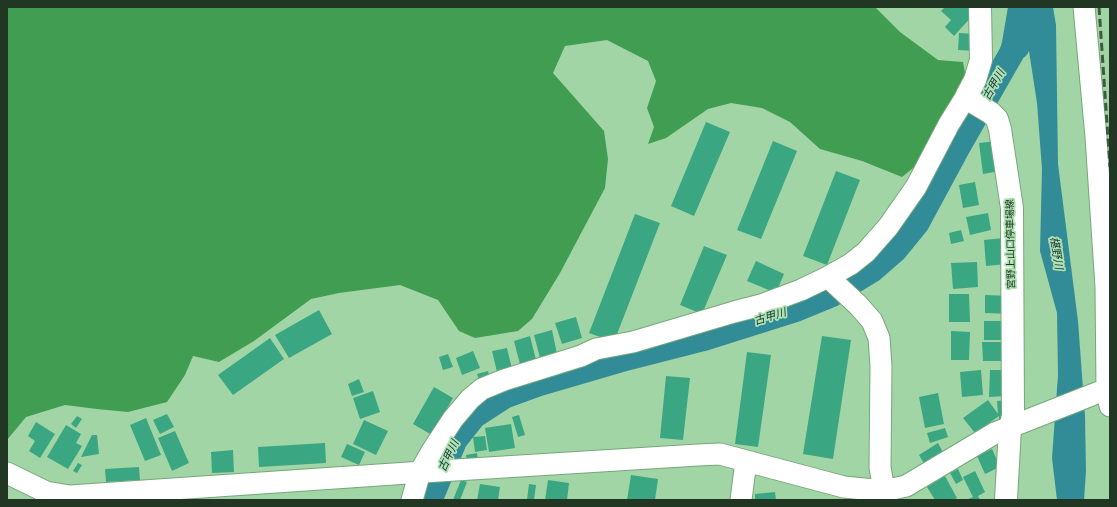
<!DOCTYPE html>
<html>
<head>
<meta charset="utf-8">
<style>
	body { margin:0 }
	#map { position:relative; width:1117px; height:507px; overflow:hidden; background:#a2d5a6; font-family:"Open Sans",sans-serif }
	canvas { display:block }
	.frame { position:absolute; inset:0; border:8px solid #213623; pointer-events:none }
</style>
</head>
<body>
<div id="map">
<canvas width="1117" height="507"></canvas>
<div class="frame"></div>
</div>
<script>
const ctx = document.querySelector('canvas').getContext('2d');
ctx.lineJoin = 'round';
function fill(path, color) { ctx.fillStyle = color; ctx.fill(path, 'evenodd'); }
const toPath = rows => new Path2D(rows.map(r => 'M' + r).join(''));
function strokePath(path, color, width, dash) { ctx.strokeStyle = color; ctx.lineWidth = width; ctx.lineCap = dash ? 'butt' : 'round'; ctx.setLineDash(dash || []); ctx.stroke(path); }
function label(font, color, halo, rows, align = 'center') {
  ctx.font = font + ' "Open Sans","Noto Sans JP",sans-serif'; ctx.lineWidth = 3.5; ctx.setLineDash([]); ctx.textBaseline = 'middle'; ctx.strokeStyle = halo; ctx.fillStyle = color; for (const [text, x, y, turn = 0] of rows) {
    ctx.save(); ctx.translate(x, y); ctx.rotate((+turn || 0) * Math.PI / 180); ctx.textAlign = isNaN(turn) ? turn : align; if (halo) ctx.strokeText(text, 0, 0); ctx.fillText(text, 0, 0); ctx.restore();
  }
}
fill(toPath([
	[7,7,875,7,900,32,938,60,963,62,966,78,918,164,902,177,862,161,820,149,790,122,762,108,731,103,708,109,666,138,648,144,654,127,647,108,656,81,648,61,607,40,565,46,553,73,604,131,608,159,605,188,560,273,532,319,518,331,475,338,459,331,438,300,400,285,339,293,311,299,254,341,219,362,193,356,185,375,167,402,128,412,97,409,65,405,26,417,7,440]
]), '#419d52');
fill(toPath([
	[1008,7,1053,7,1056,25,1058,164,1078,321,1085,416,1086,471,1084,500,1057,500,1052,458,1058,375,1057,313,1040,251,1042,169,1037,103,1029,51,1017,51,1004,74,988,81,996,63,1002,42]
]), '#328c98');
strokePath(toPath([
	[430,500,455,440,474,416,505,396,538,384,620,360,702,339,797,309,831,295,872,270,895,250,917,223,958,147,1014,49,1017,47]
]), '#328c98', 25);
fill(toPath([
	[945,7,971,7,974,14,954,36,945,27,951,20,941,11],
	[959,33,978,34,977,51,958,50],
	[706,122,730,132,694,216,671,206],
	[773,141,797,151,761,239,737,230],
	[996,141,1000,171,983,174,979,143],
	[836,171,860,180,827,265,803,256],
	[975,182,979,205,963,208,959,185],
	[988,213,991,230,970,235,966,217],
	[635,214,660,223,614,342,589,333],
	[961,230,964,241,951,244,949,233],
	[1004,238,1007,264,986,266,984,240],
	[704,246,727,255,702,314,680,305],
	[756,261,784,274,776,293,747,281],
	[977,262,978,287,953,289,951,263],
	[949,294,969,294,970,322,949,322],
	[985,295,1012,296,1012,314,985,313],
	[319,310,332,334,289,358,275,335],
	[576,317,582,338,562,344,555,323],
	[984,321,1008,321,1008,340,984,340],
	[552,330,557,354,540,358,534,335],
	[951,331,970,332,969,360,951,360],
	[530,336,537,364,521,368,514,341],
	[822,336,851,340,833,459,803,454],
	[270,338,284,359,233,395,218,375],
	[982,342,1007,342,1007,361,983,361],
	[507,348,512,369,497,372,492,351],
	[473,351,480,368,462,375,456,358],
	[747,352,771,355,758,447,735,444],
	[448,354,453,367,443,370,439,357],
	[981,370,983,395,962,397,960,372],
	[990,370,1004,370,1005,396,989,397],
	[488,371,491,382,481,385,477,374],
	[666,376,690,378,683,440,660,438],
	[359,379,364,392,352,396,348,384],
	[434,387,453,398,432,435,413,424],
	[373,391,380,412,360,419,353,398],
	[938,393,944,424,925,428,919,397],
	[988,400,998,414,997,401,1008,400,1010,418,999,420,999,416,975,433,963,418],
	[167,414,174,427,160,434,153,420],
	[519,415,525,435,518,437,512,417],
	[77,416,82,419,76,428,71,424],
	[146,418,161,455,145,461,130,425],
	[364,420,388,431,376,455,353,444],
	[36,422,55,434,40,458,29,451,35,441,28,436],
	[511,424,515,448,489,452,485,428],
	[66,425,81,434,76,443,82,446,68,469,47,457],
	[945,428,948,437,930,443,927,433],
	[175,431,189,463,172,471,158,438],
	[92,435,97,435,99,454,81,457],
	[485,436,487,450,475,452,473,437],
	[325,443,326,463,259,467,258,447],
	[938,443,945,456,926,467,919,455],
	[347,444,365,452,359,465,341,457],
	[992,449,1000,467,985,474,977,456],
	[233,450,234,472,212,473,211,452],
	[477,453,478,460,467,461,466,455],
	[78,463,82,465,77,473,73,471],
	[139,467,140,480,106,482,105,469],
	[958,469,963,480,956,484,950,473],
	[975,471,985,492,978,496,980,500,966,500,973,497,963,477],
	[631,475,658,479,655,500,627,500],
	[945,476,957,498,953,500,935,500,927,487],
	[461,480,467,482,460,500,453,500],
	[548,480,569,483,567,500,545,500],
	[480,484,500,487,498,500,477,500],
	[529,484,536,485,534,500,527,500],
	[775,492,776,500,755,500,755,494]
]), '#3aa782');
const minor = toPath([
	[1084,7,1096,137,1106,287],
	[1110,287,1106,287,1107,389,1110,406],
	[7,473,46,492,70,496,423,472,698,455,720,454,844,487,884,491,906,486,995,433,1107,389],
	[884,491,880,467,881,366,879,338,872,321,858,305,828,277,851,264,866,252,888,227,916,187,949,124,967,95],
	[412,500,420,472,432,451,453,419,470,399,482,389,504,380,581,356,596,349,633,342,734,312,761,305,801,290,828,277],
	[741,500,746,461]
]);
const major = toPath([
	[980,7,981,60,975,80,967,95,971,101,991,113,997,119,1000,129,1012,208,1013,416,1010,428,1006,500]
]);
strokePath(minor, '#75a77a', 23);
strokePath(major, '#75a77a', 24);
strokePath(minor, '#fff', 21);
strokePath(major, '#fff', 22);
strokePath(toPath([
	[1099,7,1110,167]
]), '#3e5a41', 3, [8, 4]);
label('10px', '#213623', '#aee2b3', [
	["宮野上山口停車場線",1011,244,-91]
]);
label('italic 11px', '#163236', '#aee2b3', [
	["古甲川",994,85,-61],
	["椹野川",1056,253,81],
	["古甲川",770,317,-17],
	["古甲川",449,456,-65]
]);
</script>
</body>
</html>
